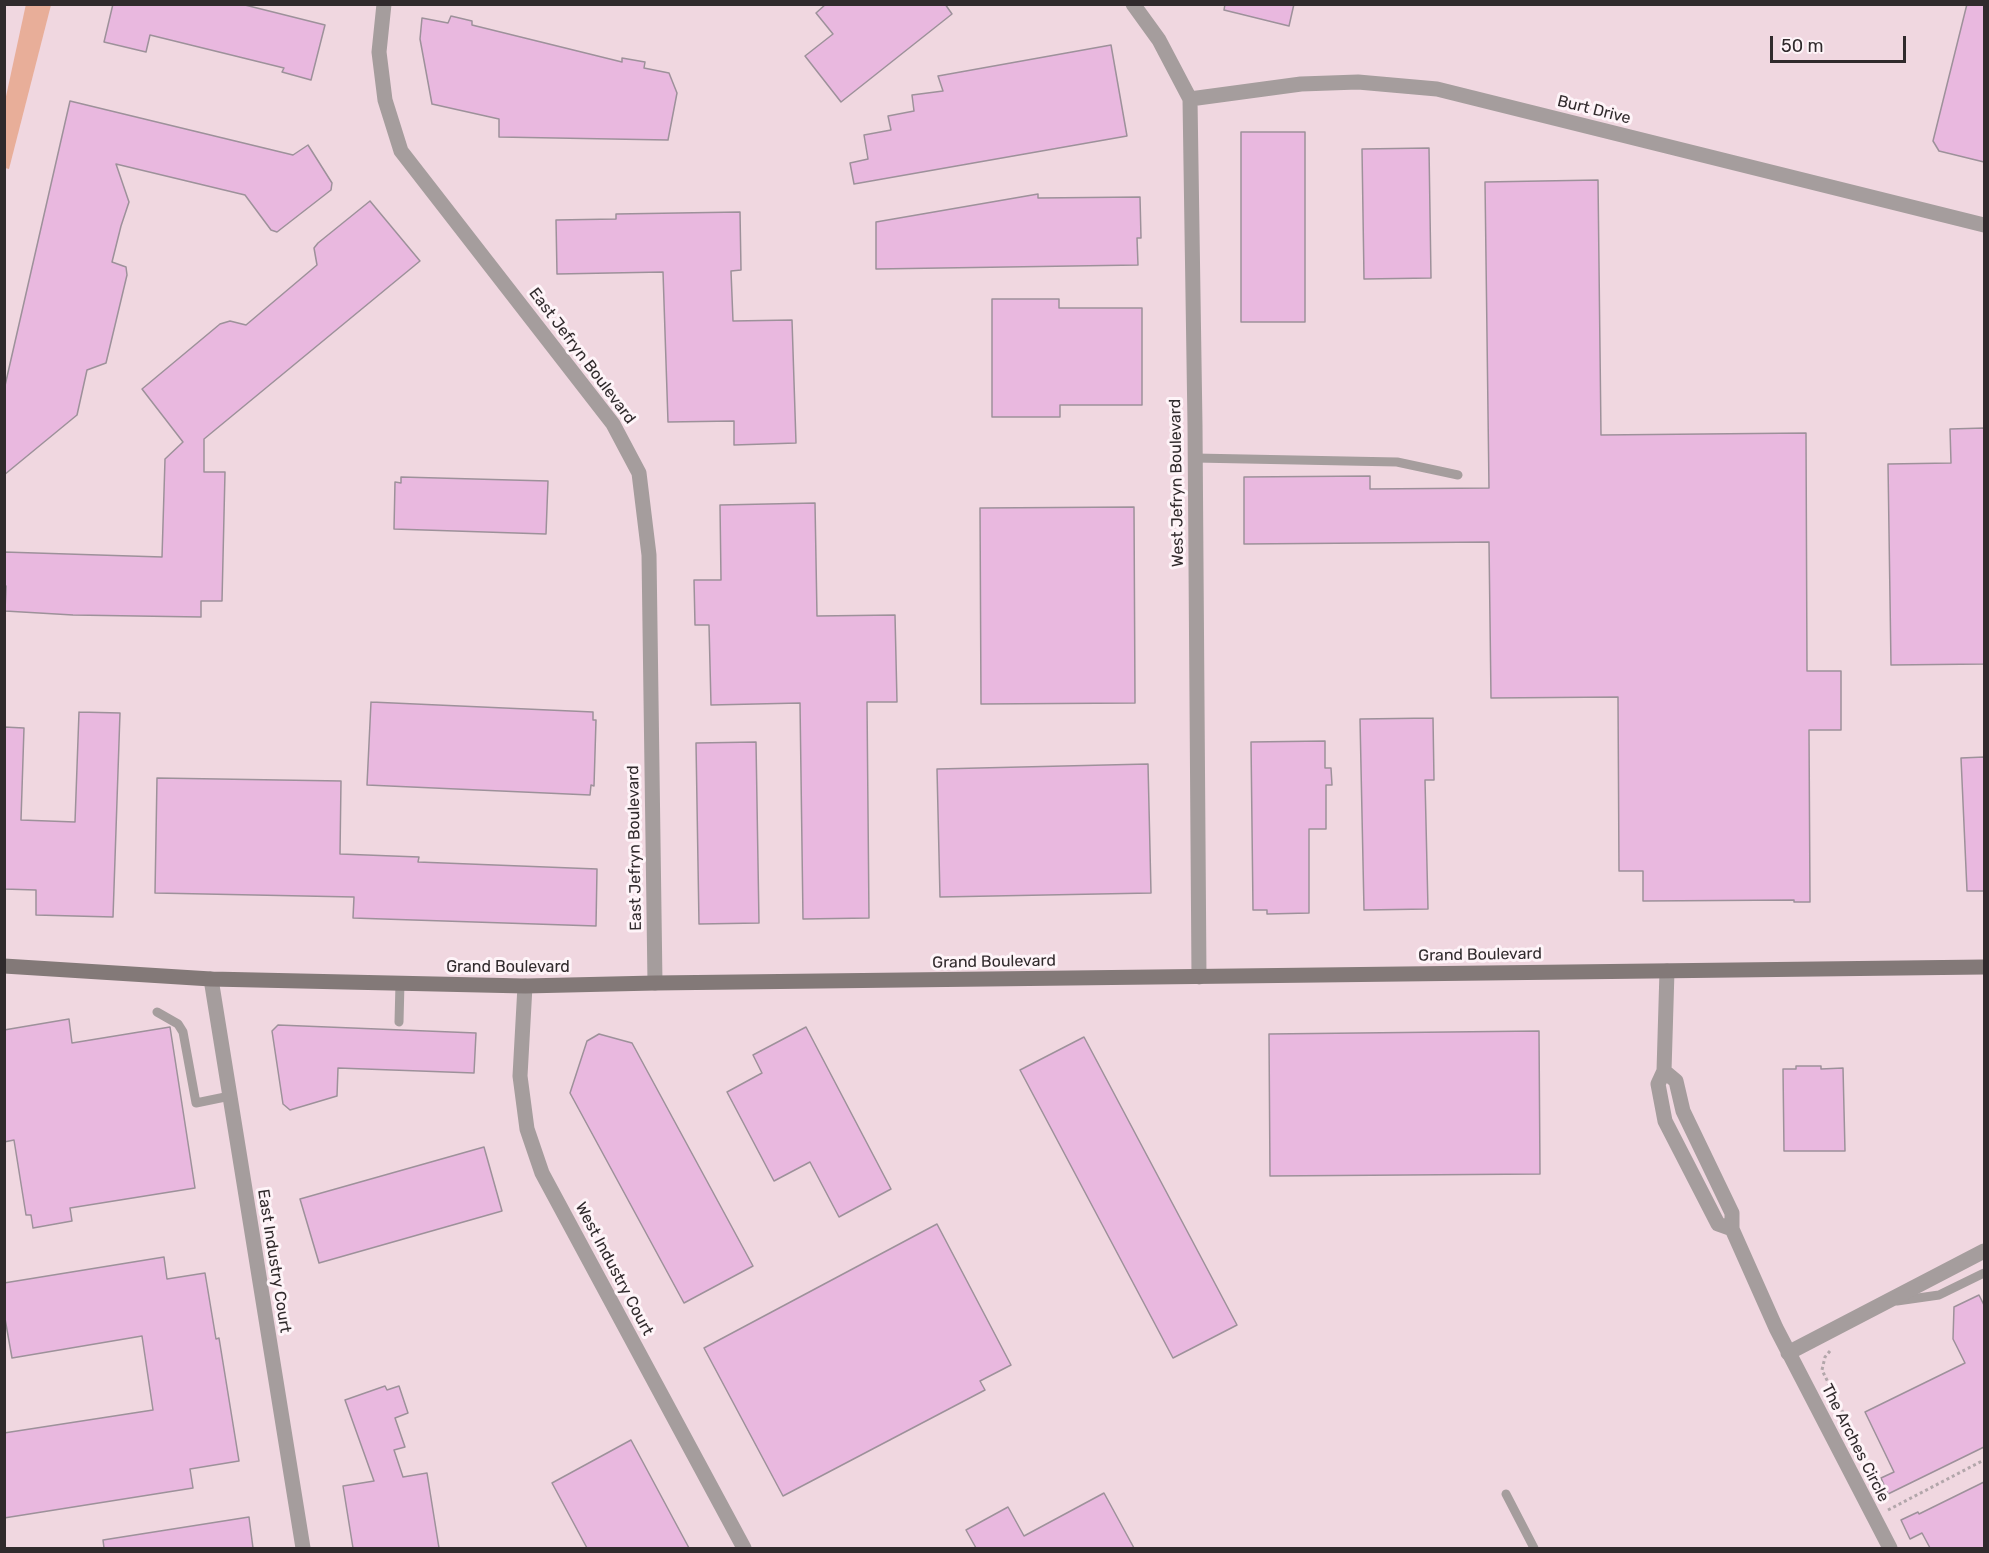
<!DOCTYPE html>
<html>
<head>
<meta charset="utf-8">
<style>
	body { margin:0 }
	#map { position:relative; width:1989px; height:1553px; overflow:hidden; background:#f5e5eb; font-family:Rubik,sans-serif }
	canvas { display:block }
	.frame { position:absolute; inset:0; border:6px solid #302a2c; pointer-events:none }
	.scale { position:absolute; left:1770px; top:36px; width:136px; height:27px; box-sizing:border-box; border:3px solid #302a2c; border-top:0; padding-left:8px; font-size:18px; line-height:21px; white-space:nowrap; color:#302a2c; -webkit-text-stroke:4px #fef4f8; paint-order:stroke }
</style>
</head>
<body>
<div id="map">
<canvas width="1989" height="1553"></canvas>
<div class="frame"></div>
<div class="scale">50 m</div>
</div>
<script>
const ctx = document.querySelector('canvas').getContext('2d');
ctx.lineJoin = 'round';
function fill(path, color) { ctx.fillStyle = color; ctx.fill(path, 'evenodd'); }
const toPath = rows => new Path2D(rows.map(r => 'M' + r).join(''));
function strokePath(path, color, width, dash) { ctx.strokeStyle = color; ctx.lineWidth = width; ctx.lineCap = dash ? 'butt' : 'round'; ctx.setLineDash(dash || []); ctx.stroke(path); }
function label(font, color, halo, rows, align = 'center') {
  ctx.font = font + ' Rubik,sans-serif'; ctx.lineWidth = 6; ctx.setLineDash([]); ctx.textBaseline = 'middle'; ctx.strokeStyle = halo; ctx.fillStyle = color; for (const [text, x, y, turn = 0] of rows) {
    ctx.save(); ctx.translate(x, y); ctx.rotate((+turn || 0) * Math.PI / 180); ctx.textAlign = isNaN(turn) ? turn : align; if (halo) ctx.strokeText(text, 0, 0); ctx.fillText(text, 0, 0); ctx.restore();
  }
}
fill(toPath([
	[4,5,1984,5,1984,1548,5,1548]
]), '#f0d7e0');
fill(toPath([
	[26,4,51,5,9,169,5,168,5,101]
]), '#e8ae99');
const building = toPath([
	[113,4,241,4,325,25,311,80,282,72,284,68,150,35,146,52,104,42,113,4],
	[826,4,945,4,952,14,841,102,805,56,833,34,816,13,826,4],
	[1225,4,1294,4,1289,26,1224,10,1225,4],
	[1967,4,1984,4,1984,162,1939,151,1933,141,1967,4],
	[451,16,472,21,472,25,622,62,622,58,645,62,644,68,669,73,677,93,668,140,499,137,499,119,432,104,420,39,422,18,448,23,451,16],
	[1111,45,1127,136,854,184,850,163,868,159,864,135,891,130,888,116,914,111,912,95,943,91,938,76,1111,45],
	[70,101,293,155,308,145,332,183,331,190,277,232,271,230,245,195,116,164,129,202,121,226,112,262,126,267,127,275,106,363,87,370,77,415,4,475,4,390,70,101],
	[1241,132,1305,132,1305,322,1241,322,1241,132],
	[1429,148,1431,278,1364,279,1362,149,1429,148],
	[1598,180,1601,435,1806,433,1807,671,1841,671,1841,730,1809,730,1810,902,1794,902,1794,900,1643,901,1643,871,1619,871,1618,697,1491,698,1489,542,1244,544,1244,477,1370,476,1370,489,1489,488,1485,182,1598,180],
	[1038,194,1038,198,1140,197,1141,238,1137,238,1138,265,876,269,876,222,1038,194],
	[370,201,420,261,204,439,204,472,225,472,222,601,201,601,201,617,73,615,5,611,6,586,4,586,4,552,162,557,165,459,183,442,142,389,220,324,230,321,246,325,317,265,314,248,318,243,370,201],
	[740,212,741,270,731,271,733,321,792,320,796,443,734,445,734,421,668,422,663,272,557,274,556,220,616,219,616,214,740,212],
	[992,299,1059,299,1059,308,1142,308,1142,405,1060,405,1060,417,992,417,992,299],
	[1984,428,1984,664,1891,665,1888,464,1951,463,1950,429,1984,428],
	[401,477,548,481,546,534,394,529,395,482,401,483,401,477],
	[815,503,817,616,895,615,897,702,867,702,869,918,803,919,800,703,711,705,709,625,695,625,694,580,721,580,720,505,815,503],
	[1134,507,1135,703,981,704,980,508,1134,507],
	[371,702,593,712,593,720,596,720,594,786,591,785,590,795,367,785,371,702],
	[79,712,120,713,113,917,36,915,36,890,4,889,4,727,24,728,21,820,75,822,79,712],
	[1433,718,1434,780,1425,780,1428,909,1364,910,1360,719,1433,718],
	[1325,741,1325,768,1331,768,1332,785,1326,785,1326,829,1309,829,1309,913,1267,914,1267,910,1253,910,1251,742,1325,741],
	[756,742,759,923,699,924,696,743,756,742],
	[1984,757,1984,891,1967,891,1961,758,1984,757],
	[1148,764,1151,893,940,897,937,769,1148,764],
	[157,778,341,781,340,854,419,857,418,862,597,869,596,926,353,918,354,897,155,893,157,778],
	[69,1019,72,1043,170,1027,195,1188,70,1208,72,1221,33,1228,31,1215,26,1215,14,1140,4,1142,4,1030,69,1019],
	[278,1025,476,1033,474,1073,338,1068,337,1096,290,1110,283,1104,272,1031,278,1025],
	[806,1027,891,1189,839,1217,810,1162,774,1181,727,1092,762,1073,753,1055,806,1027],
	[1539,1031,1540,1174,1270,1176,1269,1034,1539,1031],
	[599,1034,632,1043,753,1266,684,1303,570,1093,587,1041,599,1034],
	[1084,1037,1237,1325,1173,1358,1020,1070,1084,1037],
	[1796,1066,1821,1066,1821,1069,1843,1068,1845,1151,1784,1151,1783,1069,1796,1069,1796,1066],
	[484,1147,502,1211,319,1263,300,1199,484,1147],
	[937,1224,1011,1365,980,1381,985,1390,783,1496,704,1348,937,1224],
	[164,1257,167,1279,205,1273,216,1339,219,1338,239,1461,190,1469,193,1488,4,1518,4,1433,153,1410,142,1336,12,1358,4,1313,4,1283,164,1257],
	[1979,1295,1984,1305,1984,1447,1888,1494,1881,1478,1894,1472,1865,1412,1965,1363,1953,1339,1954,1307,1979,1295],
	[385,1386,387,1390,399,1386,408,1413,395,1418,405,1447,394,1450,403,1477,427,1473,439,1548,353,1548,343,1486,374,1481,345,1400,385,1386],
	[631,1440,689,1548,587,1548,552,1483,631,1440],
	[1984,1482,1984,1548,1930,1548,1922,1533,1910,1539,1901,1520,1918,1512,1919,1514,1984,1482],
	[1104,1493,1134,1548,976,1548,966,1530,1008,1507,1024,1536,1104,1493],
	[249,1517,253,1548,104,1548,103,1540,249,1517]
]);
fill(building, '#e9b8df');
strokePath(building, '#9d919a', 1.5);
strokePath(toPath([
	[1830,1351,1825,1357,1822,1370,1880,1488],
	[1888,1510,1984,1460]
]), '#b2a6aa', 3, [3, 3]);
strokePath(toPath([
	[1195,458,1397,462,1458,475],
	[157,1012,178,1024,183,1032,196,1103,230,1096],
	[399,1022,400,983],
	[1897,1301,1939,1295,1984,1273],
	[1506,1494,1534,1548]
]), '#a59d9d', 9);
strokePath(toPath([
	[384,4,379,52,385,100,401,151,613,424,639,473,649,555,655,983],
	[1133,4,1159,40,1190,99,1195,426,1199,977],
	[1190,99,1301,84,1358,82,1437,89,1984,225],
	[1667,971,1664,1071,1658,1084,1665,1121,1718,1224,1732,1229],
	[211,979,303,1548],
	[525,986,520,1076,527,1129,542,1173,744,1548],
	[1664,1071,1676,1081,1683,1111,1732,1213,1732,1229,1776,1328,1890,1548],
	[1788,1353,1984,1251]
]), '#a59d9d', 15);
strokePath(toPath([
	[4,966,211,979,525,986,655,983,1984,967]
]), '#837978', 15);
label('16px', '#302a2c', '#fef4f8', [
	["Burt Drive",1594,110,14],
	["East Jefryn Boulevard",582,356,53],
	["West Jefryn Boulevard",1177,483,-91],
	["East Jefryn Boulevard",635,848,-91],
	["Grand Boulevard",1480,955,-1],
	["Grand Boulevard",994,962,-1],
	["Grand Boulevard",508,967],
	["East Industry Court",274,1261,81],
	["West Industry Court",614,1269,62],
	["The Arches Circle",1855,1443,63]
]);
</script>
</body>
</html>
